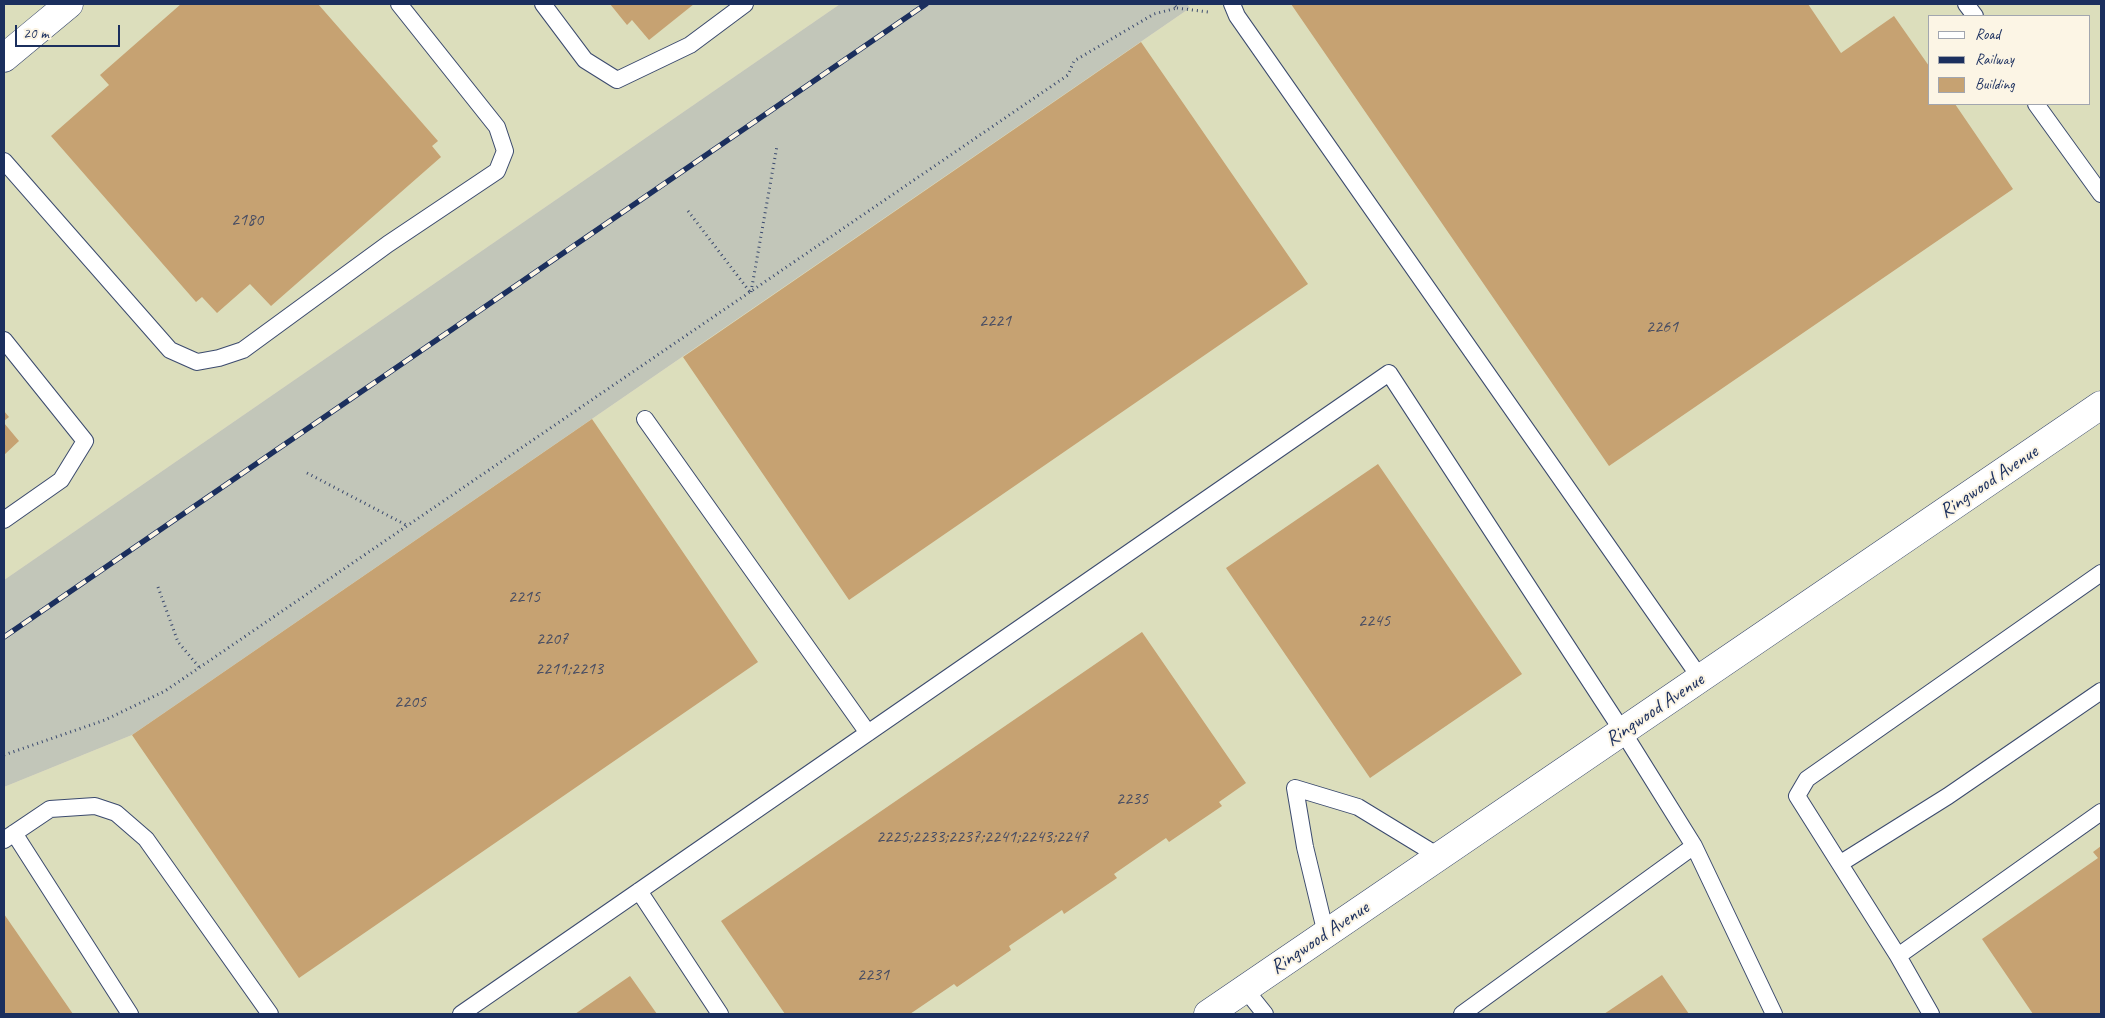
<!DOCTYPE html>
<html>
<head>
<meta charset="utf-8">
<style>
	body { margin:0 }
	#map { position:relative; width:2105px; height:1018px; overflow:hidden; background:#f1e5c8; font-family:Caveat,sans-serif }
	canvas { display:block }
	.frame { position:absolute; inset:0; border:5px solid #1b2f5e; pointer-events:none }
	.legend { position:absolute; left:1928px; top:15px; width:162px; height:90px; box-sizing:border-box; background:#fcf5e5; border:1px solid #a2a6af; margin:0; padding:6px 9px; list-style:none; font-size:15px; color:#1b2f5e }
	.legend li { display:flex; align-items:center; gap:10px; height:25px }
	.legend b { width:25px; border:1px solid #a2a6af }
	.scale { position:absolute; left:15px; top:25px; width:105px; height:22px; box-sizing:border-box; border:2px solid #1b2f5e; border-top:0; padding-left:6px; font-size:15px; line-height:18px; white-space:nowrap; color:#1b2f5e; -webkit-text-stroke:4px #fcf5e5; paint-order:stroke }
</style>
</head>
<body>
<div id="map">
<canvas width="2105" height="1018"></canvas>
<div class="frame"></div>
<ul class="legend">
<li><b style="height:6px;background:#fff"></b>Road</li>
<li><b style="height:6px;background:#1b2f5e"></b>Railway</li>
<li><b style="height:14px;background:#c6a272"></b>Building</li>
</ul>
<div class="scale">20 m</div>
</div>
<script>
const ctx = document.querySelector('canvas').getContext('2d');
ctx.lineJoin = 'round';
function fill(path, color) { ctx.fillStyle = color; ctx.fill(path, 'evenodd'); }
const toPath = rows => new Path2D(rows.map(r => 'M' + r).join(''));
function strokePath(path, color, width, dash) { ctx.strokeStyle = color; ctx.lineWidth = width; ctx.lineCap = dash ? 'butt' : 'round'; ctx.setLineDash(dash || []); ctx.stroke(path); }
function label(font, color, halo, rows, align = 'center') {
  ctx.font = font + ' Caveat,sans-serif'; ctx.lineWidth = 4; ctx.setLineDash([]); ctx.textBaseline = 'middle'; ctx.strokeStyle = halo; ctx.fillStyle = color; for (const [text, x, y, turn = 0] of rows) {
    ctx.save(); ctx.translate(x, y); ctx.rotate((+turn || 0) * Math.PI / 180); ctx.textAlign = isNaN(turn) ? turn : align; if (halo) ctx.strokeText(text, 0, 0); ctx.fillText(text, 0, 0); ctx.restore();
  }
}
fill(toPath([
	[4,4,840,4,4,580],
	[1187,4,2101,4,2101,1014,4,1014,4,787,132,735,1190,8],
	[1929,16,2089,16,2089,104,1929,104]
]), '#dcdebc');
fill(toPath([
	[840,4,1187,4,1190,8,132,735,4,787,4,580]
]), '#c2c6b9');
fill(toPath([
	[181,4,318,4,438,141,432,146,441,157,271,306,250,284,217,313,202,297,196,302,51,136,109,85,100,75],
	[610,4,694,4,649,40,632,20,627,25],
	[1291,4,1808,4,1841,53,1894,16,1929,66,1929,104,1955,104,2013,189,1609,466],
	[1141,42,1308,284,849,600,683,357],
	[4,411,9,417,4,421],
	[592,419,758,662,299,978,132,735],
	[4,423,19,441,4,455],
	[1378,464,1522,674,1370,778,1226,568],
	[1142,632,1246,783,1219,802,1222,806,1169,842,1166,838,1114,874,1117,878,1064,914,1062,910,1009,946,1011,950,957,987,954,984,910,1014,785,1014,721,921],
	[2101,846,2101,1014,2033,1014,1982,939,2098,858,2093,852],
	[4,914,73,1014,4,1014],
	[1662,975,1689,1014,1604,1014],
	[630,976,657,1014,575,1014]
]), '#c6a272');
const service = toPath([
	[543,4,585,60,617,80,690,45,745,4],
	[1232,4,1237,16,1701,679],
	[1966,4,1975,16],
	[2036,104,2101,194],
	[4,161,170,350,197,362,219,358,243,350,388,244,497,171,505,151,497,127,399,4],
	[4,340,85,441,61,480,4,520],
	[645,419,868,733],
	[14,833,130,1014],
	[4,840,50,809,95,806,116,813,146,839,270,1014],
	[1841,863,1948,796,2101,691],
	[639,891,720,1014],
	[1326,934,1305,847,1295,788,1358,807,1440,857],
	[1898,956,1797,796,1807,779,2101,573],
	[1245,989,1265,1014],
	[461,1014,1389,373,1623,732,1694,846],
	[1462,1014,1694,846,1774,1014],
	[1931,1014,1898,956,2101,812]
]);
const minor = toPath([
	[4,58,69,4]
]);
const tertiary = toPath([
	[1208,1014,2101,405]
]);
strokePath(service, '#3b4a6e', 18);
strokePath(minor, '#3b4a6e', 29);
strokePath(tertiary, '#3b4a6e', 29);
strokePath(toPath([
	[1177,8,1208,12],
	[688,211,750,292],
	[751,292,777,146],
	[307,473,408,526],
	[158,587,178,642,199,667],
	[4,755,105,720,165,691,1068,75,1074,61,1154,14,1177,8,1173,4]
]), '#3b4a6e', 3, [1, 4]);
strokePath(service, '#fff', 16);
strokePath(minor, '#fff', 28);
strokePath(tertiary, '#fff', 28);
const rail = toPath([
	[4,637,926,4]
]);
strokePath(rail, '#1b2f5e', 5.5);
strokePath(rail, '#fcf5e5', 4, [11]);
label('18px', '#464c63', null, [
	["2180",247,220],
	["2221",995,321],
	["2261",1662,327],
	["2215",524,597],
	["2245",1374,621],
	["2207",552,639],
	["2211;2213",569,669],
	["2205",410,702],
	["2235",1132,799],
	["2225;2233;2237;2241;2243;2247",982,837],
	["2231",873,975]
]);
label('20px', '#1b2f5e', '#fcf5e5', [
	["Ringwood Avenue",1989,482,-34],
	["Ringwood Avenue",1655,710,-34],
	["Ringwood Avenue",1320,938,-34]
]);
</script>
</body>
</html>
